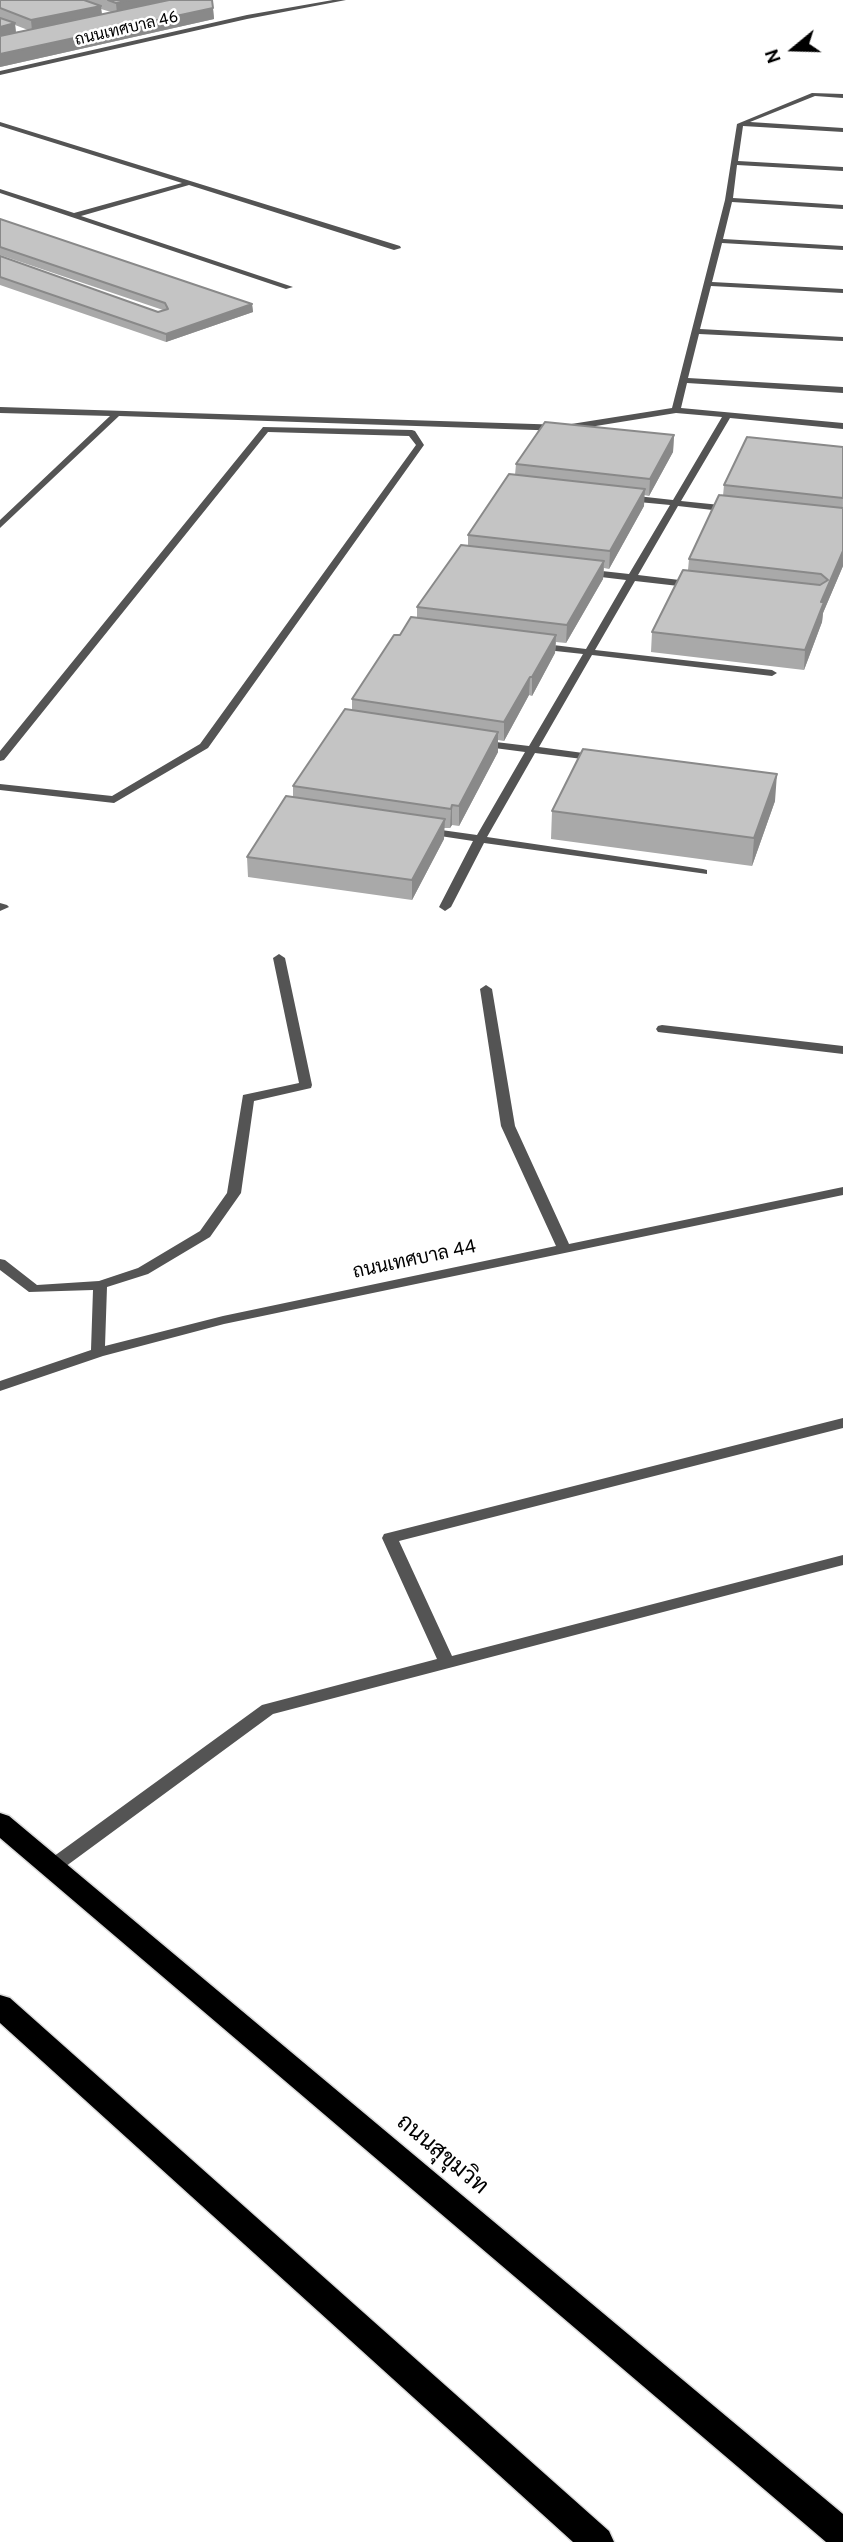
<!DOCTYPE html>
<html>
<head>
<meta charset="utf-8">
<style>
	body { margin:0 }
	#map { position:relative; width:843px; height:2542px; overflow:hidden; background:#fff; font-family:Overpass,sans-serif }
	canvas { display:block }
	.north { position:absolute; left:759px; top:14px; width:70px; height:70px; -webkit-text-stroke:5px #fff; paint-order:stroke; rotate:251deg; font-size:19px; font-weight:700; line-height:28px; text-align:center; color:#000 }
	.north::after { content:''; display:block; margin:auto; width:24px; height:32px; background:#000; clip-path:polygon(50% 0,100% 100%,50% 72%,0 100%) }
</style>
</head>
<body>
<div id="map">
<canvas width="843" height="2542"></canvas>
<div class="north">N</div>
</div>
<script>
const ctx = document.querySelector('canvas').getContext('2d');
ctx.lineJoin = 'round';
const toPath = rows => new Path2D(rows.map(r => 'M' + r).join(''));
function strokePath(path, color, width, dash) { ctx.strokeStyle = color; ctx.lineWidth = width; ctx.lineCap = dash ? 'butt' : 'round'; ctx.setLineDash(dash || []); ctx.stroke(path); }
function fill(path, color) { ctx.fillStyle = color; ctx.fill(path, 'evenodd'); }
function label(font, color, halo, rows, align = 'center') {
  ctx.font = font + ' Overpass,Sarabun,sans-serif'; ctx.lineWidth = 5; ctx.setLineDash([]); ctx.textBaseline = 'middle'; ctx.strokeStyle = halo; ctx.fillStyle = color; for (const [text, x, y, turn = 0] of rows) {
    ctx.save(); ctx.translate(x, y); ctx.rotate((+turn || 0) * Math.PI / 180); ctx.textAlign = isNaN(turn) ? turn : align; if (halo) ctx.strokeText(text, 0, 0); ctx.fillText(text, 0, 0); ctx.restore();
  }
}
const highway = toPath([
	[0,1813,9,1816,843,2514,843,2542,826,2542,0,1838,0,1813],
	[0,1995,10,1998,609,2531,614,2542,573,2542,0,2023,0,1995]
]);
strokePath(highway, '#dbdbdb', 3);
fill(toPath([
	[662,1025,843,1046,843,1054,658,1032,656,1029,658,1026,662,1025]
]), '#545454');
fill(toPath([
	[333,0,346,0,247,19,0,75,0,71,247,15,333,0],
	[812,93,843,94,843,98,815,96,750,122,843,128,843,132,743,126,738,161,843,167,843,171,737,165,733,198,843,205,843,209,732,202,723,239,843,246,843,250,722,243,712,282,843,289,843,293,711,286,700,329,843,337,843,341,699,334,688,378,843,387,843,393,687,383,681,408,843,423,843,429,730,418,681,501,730,506,735,509,730,512,678,506,638,575,696,582,701,585,696,588,635,581,595,650,772,670,777,673,772,676,592,655,539,747,598,755,603,758,598,761,535,753,487,837,703,869,707,870,707,874,484,843,451,907,445,911,439,907,473,841,427,834,421,831,427,828,477,835,525,752,479,746,474,743,479,740,529,746,583,654,537,649,532,646,537,643,586,649,626,580,584,575,579,572,584,569,629,574,670,505,628,501,623,498,628,495,673,500,722,417,676,413,565,431,119,416,0,528,0,520,110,416,0,413,0,407,565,425,672,408,725,200,737,124,812,93],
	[0,122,400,246,401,248,394,250,189,185,81,216,293,287,286,289,0,193,0,189,74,213,182,183,0,126,0,122],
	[263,427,412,430,415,431,424,445,208,748,114,803,0,790,0,784,112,796,200,744,416,445,409,436,268,432,4,760,0,761,0,751,263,427],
	[0,903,7,905,9,907,0,911,0,903],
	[279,954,285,958,312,1085,311,1088,254,1101,241,1193,210,1237,148,1274,107,1287,105,1346,223,1316,556,1246,501,1126,480,989,486,985,492,989,515,1126,569,1244,843,1187,843,1195,224,1324,103,1356,0,1391,0,1381,91,1350,93,1290,29,1292,0,1270,0,1259,5,1260,37,1285,99,1281,138,1268,200,1231,227,1193,243,1095,299,1083,273,958,279,954],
	[843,1418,843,1428,399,1541,452,1656,843,1555,843,1565,273,1714,58,1872,52,1874,46,1872,43,1867,46,1862,262,1705,437,1659,382,1538,384,1534,843,1418]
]), '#545454');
fill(highway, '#000');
fill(toPath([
	[0,0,212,0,214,19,0,67],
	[101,9,111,12,102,14],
	[15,25,28,30,16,32],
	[0,219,252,304,253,312,166,342,0,285,0,256,158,312,163,310,0,255],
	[674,435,673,452,649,496,644,495,644,506,609,569,604,568,603,579,566,643,556,642,555,653,532,696,529,695,504,741,498,740,498,752,459,826,452,825,450,828,444,828,444,839,412,900,248,877,247,857,293,797,293,786,352,710,352,699,400,635,417,618,417,607,468,546,468,535,515,475,516,464],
	[843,447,843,566,823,613,822,622,804,670,651,652,652,632,688,570,689,559,723,496,724,485],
	[775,801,752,866,551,839,552,811]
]), '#a9a9a9');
fill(toPath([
	[130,0,186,0,117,14,116,3],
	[101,6,102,17,32,31,31,20],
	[213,8,214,19,0,67,0,54],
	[15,23,16,35,0,39,0,27],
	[252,304,253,312,166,342,166,334],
	[674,435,673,452,649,496,650,479],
	[645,489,644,506,609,569,610,551],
	[843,551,843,566,823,613,822,622,804,670,805,650,821,602],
	[604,561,603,579,566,643,567,625],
	[556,635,555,653,532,696,532,677],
	[530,677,529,695,504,741,504,722],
	[498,732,498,752,459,826,459,806],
	[777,774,775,801,752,866,754,838],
	[452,805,452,825,450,828,451,809],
	[445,819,444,839,412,900,412,880]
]), '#898989');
const building = toPath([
	[0,0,84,0,101,6,31,20,0,8,0,0],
	[108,0,130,0,116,3,108,0],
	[169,0,212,0,213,8,0,54,0,36,169,0],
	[0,18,15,23,0,27,0,18],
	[0,219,252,304,166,334,0,277,0,256,158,312,168,309,165,303,0,247,0,219],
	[545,422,674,435,650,479,516,464,545,422],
	[747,437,843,447,843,498,724,485,747,437],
	[509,474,645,489,610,551,468,535,509,474],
	[719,495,843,508,843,551,821,602,824,602,805,650,652,632,683,570,820,585,828,580,821,574,689,559,719,495],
	[461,545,604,561,567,625,417,607,461,545],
	[411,617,556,635,532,677,530,677,504,722,352,699,394,635,400,635,411,617],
	[345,709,498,732,459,806,452,805,451,809,293,786,345,709],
	[583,749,777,774,754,838,552,811,583,749],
	[286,796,445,819,412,880,247,857,286,796]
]);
fill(building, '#c4c4c4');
strokePath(building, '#898989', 2);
label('16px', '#000', '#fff', [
	["ถนนเทศบาล 46",127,30,-13]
]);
label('19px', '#000', '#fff', [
	["ถนนเทศบาล 44",415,1261,-12]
]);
label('23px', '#000', '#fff', [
	["ถนนสุขุมวิท",441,2156,40]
]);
</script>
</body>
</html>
